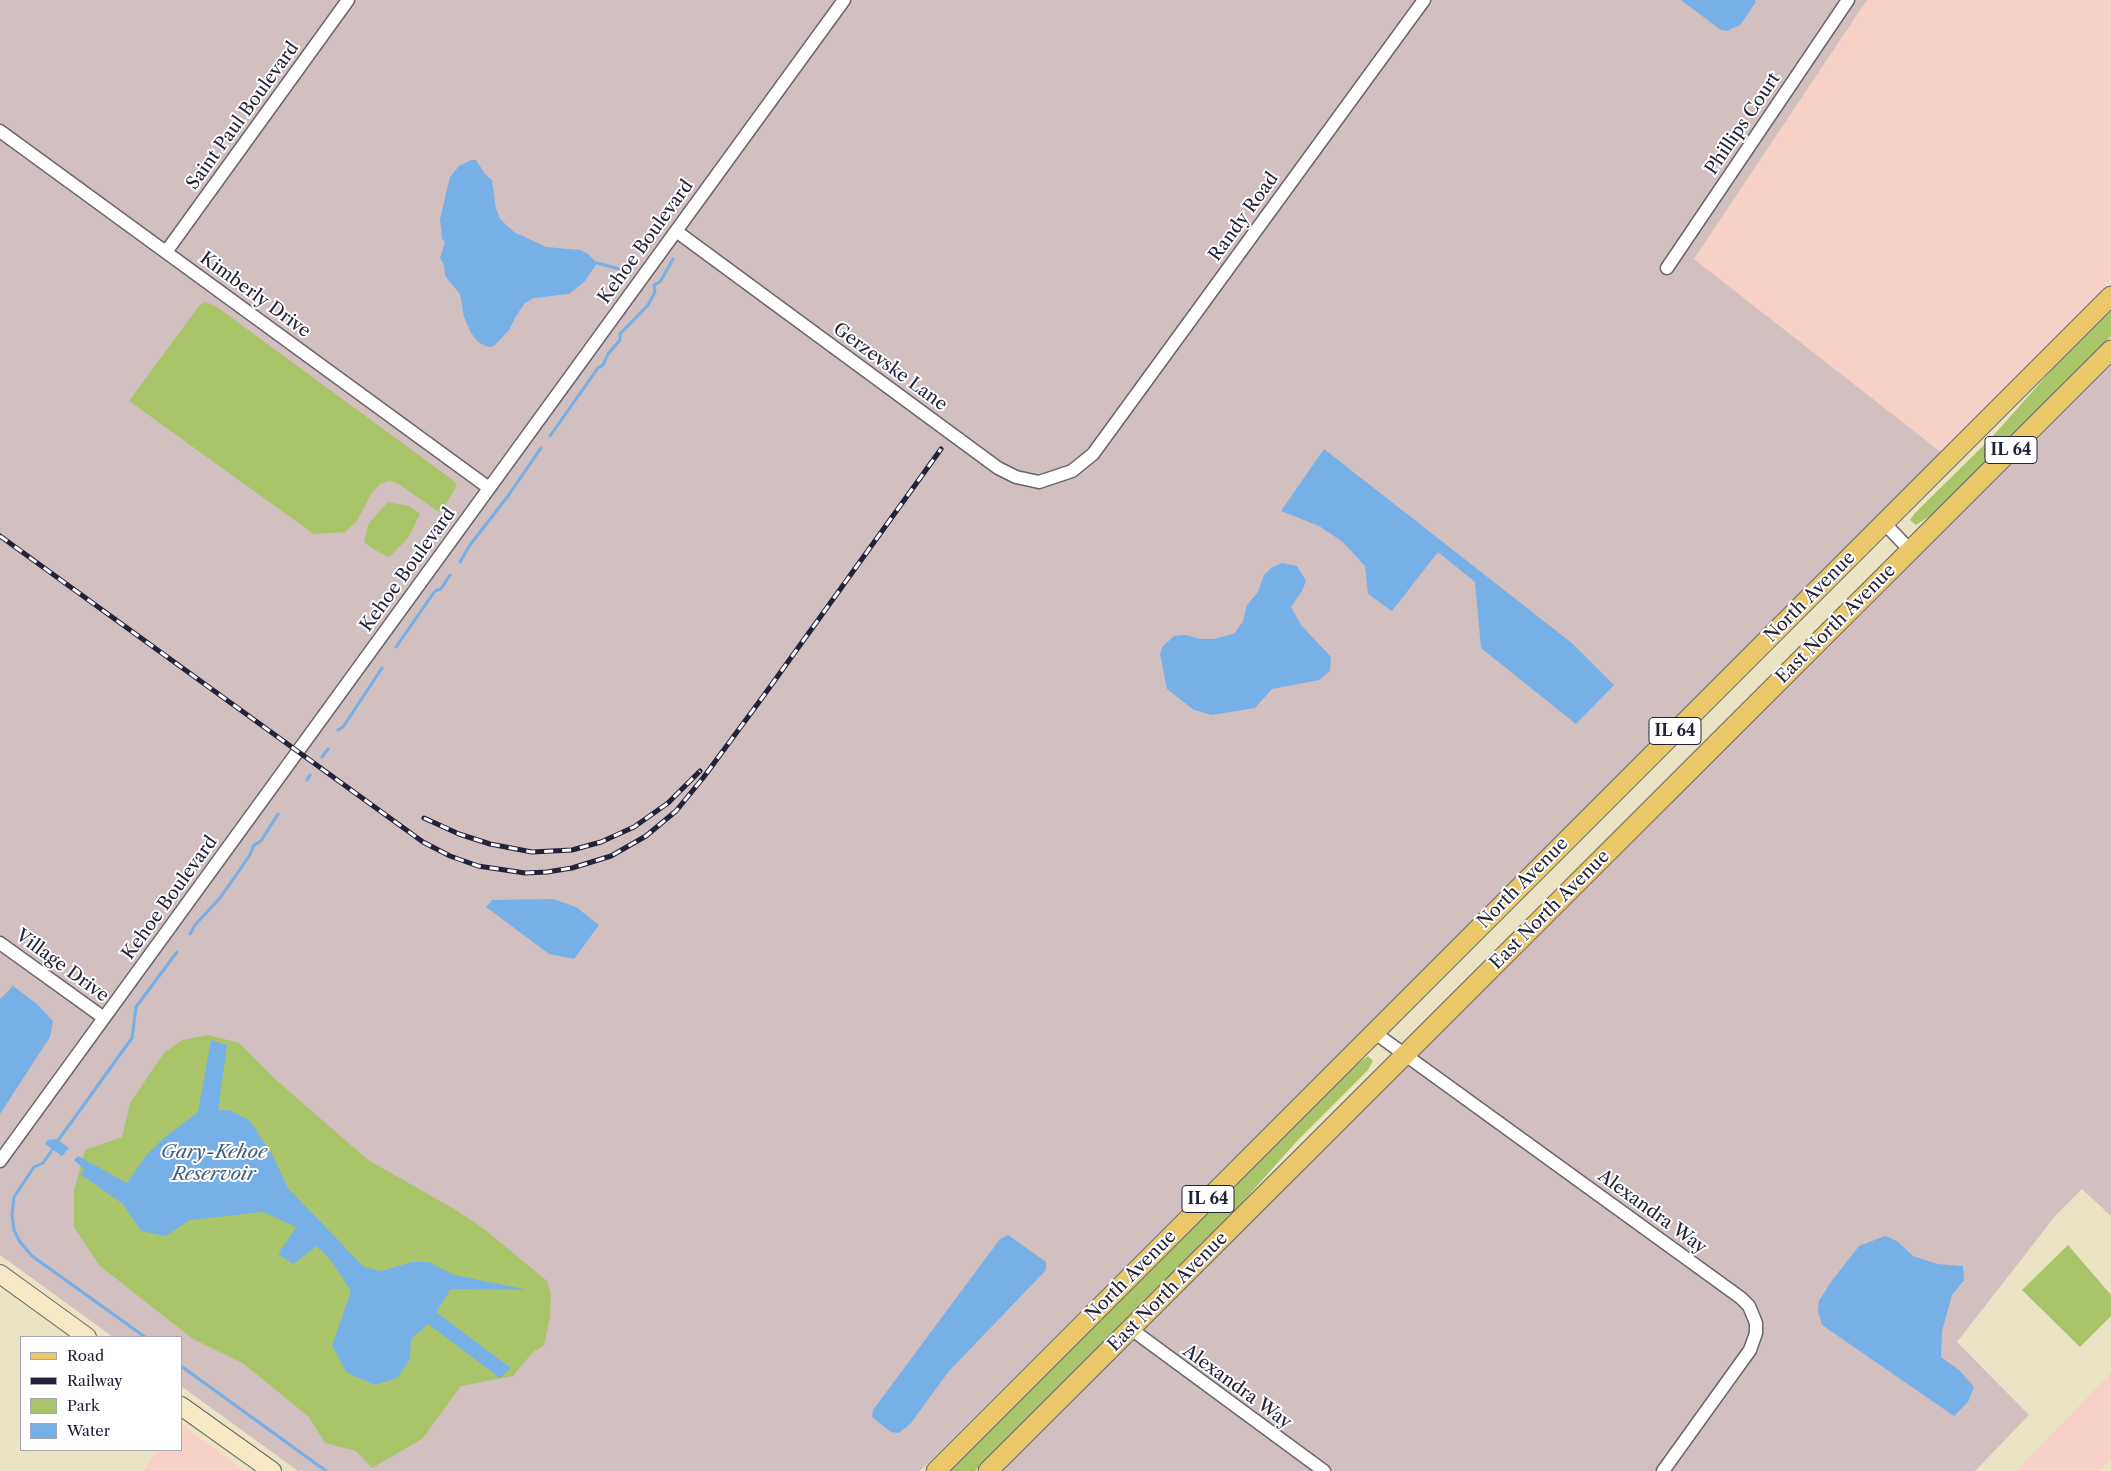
<!DOCTYPE html>
<html>
<head>
<meta charset="utf-8">
<style>
	body { margin:0 }
	#map { position:relative; width:2111px; height:1471px; overflow:hidden; background:#eae4c4; font-family:"Libre Caslon Text",serif }
	canvas { display:block }
	.legend { position:absolute; left:20px; top:1336px; width:162px; height:115px; box-sizing:border-box; background:#fff; border:1px solid #a7a7b1; margin:0; padding:6px 9px; list-style:none; font-size:15px; color:#22223b }
	.legend li { display:flex; align-items:center; gap:10px; height:25px }
	.legend b { width:25px; border:1px solid #a7a7b1 }
</style>
</head>
<body>
<div id="map">
<canvas width="2111" height="1471"></canvas>
<ul class="legend">
<li><b style="height:6px;background:#eac769"></b>Road</li>
<li><b style="height:6px;background:#22223b"></b>Railway</li>
<li><b style="height:14px;background:#aac46a"></b>Park</li>
<li><b style="height:14px;background:#77b0e7"></b>Water</li>
</ul>
</div>
<script>
const ctx = document.querySelector('canvas').getContext('2d');
ctx.lineJoin = 'round';
function fill(path, color) { ctx.fillStyle = color; ctx.fill(path, 'evenodd'); }
const toPath = rows => new Path2D(rows.map(r => 'M' + r).join(''));
function strokePath(path, color, width, dash) { ctx.strokeStyle = color; ctx.lineWidth = width; ctx.lineCap = dash ? 'butt' : 'round'; ctx.setLineDash(dash || []); ctx.stroke(path); }
function label(font, color, halo, rows, align = 'center') {
  ctx.font = font + ' "Libre Caslon Text",serif'; ctx.lineWidth = 4; ctx.setLineDash([]); ctx.textBaseline = 'middle'; ctx.strokeStyle = halo; ctx.fillStyle = color; for (const [text, x, y, turn = 0] of rows) {
    ctx.save(); ctx.translate(x, y); ctx.rotate((+turn || 0) * Math.PI / 180); ctx.textAlign = isNaN(turn) ? turn : align; if (halo) ctx.strokeText(text, 0, 0); ctx.fillText(text, 0, 0); ctx.restore();
  }
}
fill(toPath([
	[1867,0,2111,0,2111,280,1987,414,1942,453,1694,259],
	[2111,1373,2111,1460,2100,1471,2016,1471],
	[181,1424,245,1471,143,1471,157,1450,181,1450]
]), '#f7d1c8');
fill(toPath([
	[0,0,835,0,0,1148],
	[850,0,1867,0,1694,259,1942,453,920,1471,298,1471,181,1386,181,1337,113,1337,0,1255,0,1169],
	[2111,358,2111,1216,2082,1189,2056,1215,1957,1342,2029,1415,1975,1471,997,1471,1414,1055,1934,541]
]), '#d2bfc0');
fill(toPath([
	[205,302,217,307,454,481,457,485,444,507,439,512,397,483,389,481,380,484,371,494,357,521,345,532,314,534,129,401,199,306],
	[2111,309,2111,336,1933,514,1916,525,1910,520,1915,513,1992,437,2056,365],
	[388,502,409,506,420,514,408,538,389,557,373,549,364,542,369,523],
	[208,1035,239,1043,275,1079,368,1160,456,1210,484,1229,547,1281,551,1295,550,1317,544,1345,533,1352,513,1376,461,1386,422,1439,372,1468,356,1451,325,1443,309,1417,244,1364,193,1339,100,1266,74,1227,74,1190,85,1150,122,1137,130,1103,164,1053,182,1040],
	[1368,1056,1373,1061,1368,1070,1297,1141,1232,1214,975,1471,949,1471,1350,1070],
	[2068,1245,2111,1295,2111,1316,2080,1347,2022,1290]
]), '#aac46a');
fill(toPath([
	[1681,0,1755,0,1756,2,1740,25,1727,31,1721,30],
	[471,160,476,160,485,174,492,180,496,209,500,219,514,232,546,247,580,250,588,254,597,263,585,281,569,294,534,298,525,303,516,316,509,330,494,346,489,347,479,343,471,333,464,317,460,294,445,276,444,265,440,258,445,242,442,239,440,219,450,177,459,166],
	[1324,449,1573,644,1614,685,1576,724,1481,648,1475,582,1438,552,1392,611,1368,594,1365,566,1343,542,1319,526,1281,511],
	[1282,563,1297,566,1306,581,1302,591,1291,607,1301,625,1331,657,1330,671,1319,680,1272,689,1255,708,1212,715,1194,710,1167,689,1160,654,1163,646,1174,636,1186,635,1201,639,1215,639,1235,633,1243,621,1247,605,1258,592,1264,575,1271,568],
	[553,899,576,907,599,925,574,959,549,954,486,907,492,900],
	[13,986,37,1004,53,1021,50,1037,0,1114,0,999],
	[211,1040,227,1045,218,1110,229,1110,250,1121,272,1154,288,1188,364,1267,381,1271,412,1262,429,1262,454,1275,528,1290,451,1289,436,1312,511,1368,500,1378,428,1324,411,1339,410,1359,397,1378,375,1385,347,1373,332,1346,351,1291,332,1262,317,1246,293,1264,278,1254,296,1227,263,1212,190,1220,166,1236,141,1231,123,1204,80,1174,84,1169,74,1160,78,1156,127,1183,147,1154,165,1137,198,1112],
	[57,1139,69,1148,62,1156,45,1144,48,1140],
	[1008,1235,1046,1262,1046,1270,949,1371,911,1423,899,1433,891,1432,872,1417,873,1410,1000,1239],
	[1885,1236,1897,1241,1913,1256,1937,1264,1963,1266,1964,1280,1952,1295,1942,1331,1941,1357,1959,1370,1974,1387,1968,1402,1954,1416,1822,1325,1818,1311,1819,1301,1831,1282,1859,1246]
]), '#77b0e7');
strokePath(toPath([
	[597,263,627,271],
	[550,436,598,368,603,365,608,354,620,340,620,334,648,305,655,292,654,285,660,282,673,259],
	[460,562,470,545,508,496,541,448],
	[396,647,435,591,441,589,450,575],
	[338,730,343,727,382,668],
	[322,757,328,749],
	[307,780,310,775],
	[190,934,195,925,220,898,250,855,254,845,261,841,278,814],
	[57,1142,132,1038,136,1007,177,952],
	[54,1147,43,1163,34,1167,14,1197,12,1214,14,1230,20,1242,32,1256,145,1337],
	[181,1366,326,1471]
]), '#77b0e7', 3);
const street = toPath([
	[0,131,489,488],
	[676,231,998,468,1016,477,1039,482,1072,471,1093,454,1424,0],
	[166,252,348,0],
	[1667,268,1848,0],
	[1884,523,1910,550],
	[0,943,104,1018],
	[1375,1033,1741,1298,1749,1306,1756,1323,1756,1333,1750,1350,1663,1471],
	[0,1161,844,0],
	[1131,1329,1324,1471]
]);
const secondary = toPath([
	[0,1274,87,1337],
	[181,1406,272,1471]
]);
const primary = toPath([
	[936,1471,2111,296],
	[988,1471,2111,350]
]);
strokePath(street, '#68666b', 15);
strokePath(secondary, '#68666b', 20);
strokePath(primary, '#68666b', 21);
strokePath(street, '#fff', 12);
strokePath(secondary, '#f7e9c3', 18);
strokePath(primary, '#eac769', 19);
const rail = toPath([
	[0,536,423,842,450,856,478,866,525,873,547,872,572,868,611,856,646,836,676,811,703,778,762,698,941,449],
	[424,818,459,834,490,844,532,852,572,850,601,842,634,827,668,803,700,771]
]);
strokePath(rail, '#22223b', 5);
strokePath(rail, '#fff', 3, [9]);
for (const [x, y, w] of [
	[2011,450,52],
	[1675,731,52],
	[1208,1199,52]
]) { const box = new Path2D(); box.roundRect(x - w / 2, y - 13.5, w, 27, 4); ctx.fillStyle = '#fff'; ctx.fill(box); strokePath(box, '#22223b', 1); }
label('bold 16px', '#22223b', null, [
	["IL 64",2011,450],
	["IL 64",1675,731],
	["IL 64",1208,1199]
]);
label('18px', '#22223b', '#fff', [
	["Saint Paul Boulevard",243,116,-54],
	["Phillips Court",1743,124,-56],
	["Randy Road",1244,217,-54],
	["Kehoe Boulevard",646,242,-54],
	["Kimberly Drive",255,295,36],
	["Gerzevske Lane",890,367,36],
	["Kehoe Boulevard",408,570,-54],
	["North Avenue",1810,597,-45],
	["East North Avenue",1836,624,-45],
	["North Avenue",1523,883,-45],
	["Kehoe Boulevard",170,898,-54],
	["East North Avenue",1550,910,-45],
	["Village Drive",62,966,36],
	["Alexandra Way",1652,1212,36],
	["North Avenue",1131,1276,-45],
	["East North Avenue",1168,1292,-45],
	["Alexandra Way",1237,1387,36]
]);
label('italic 19px', '#445b80', '#fff', [
	["Gary-Kehoe",214,1153],
	["Reservoir",214,1175]
]);
</script>
</body>
</html>
